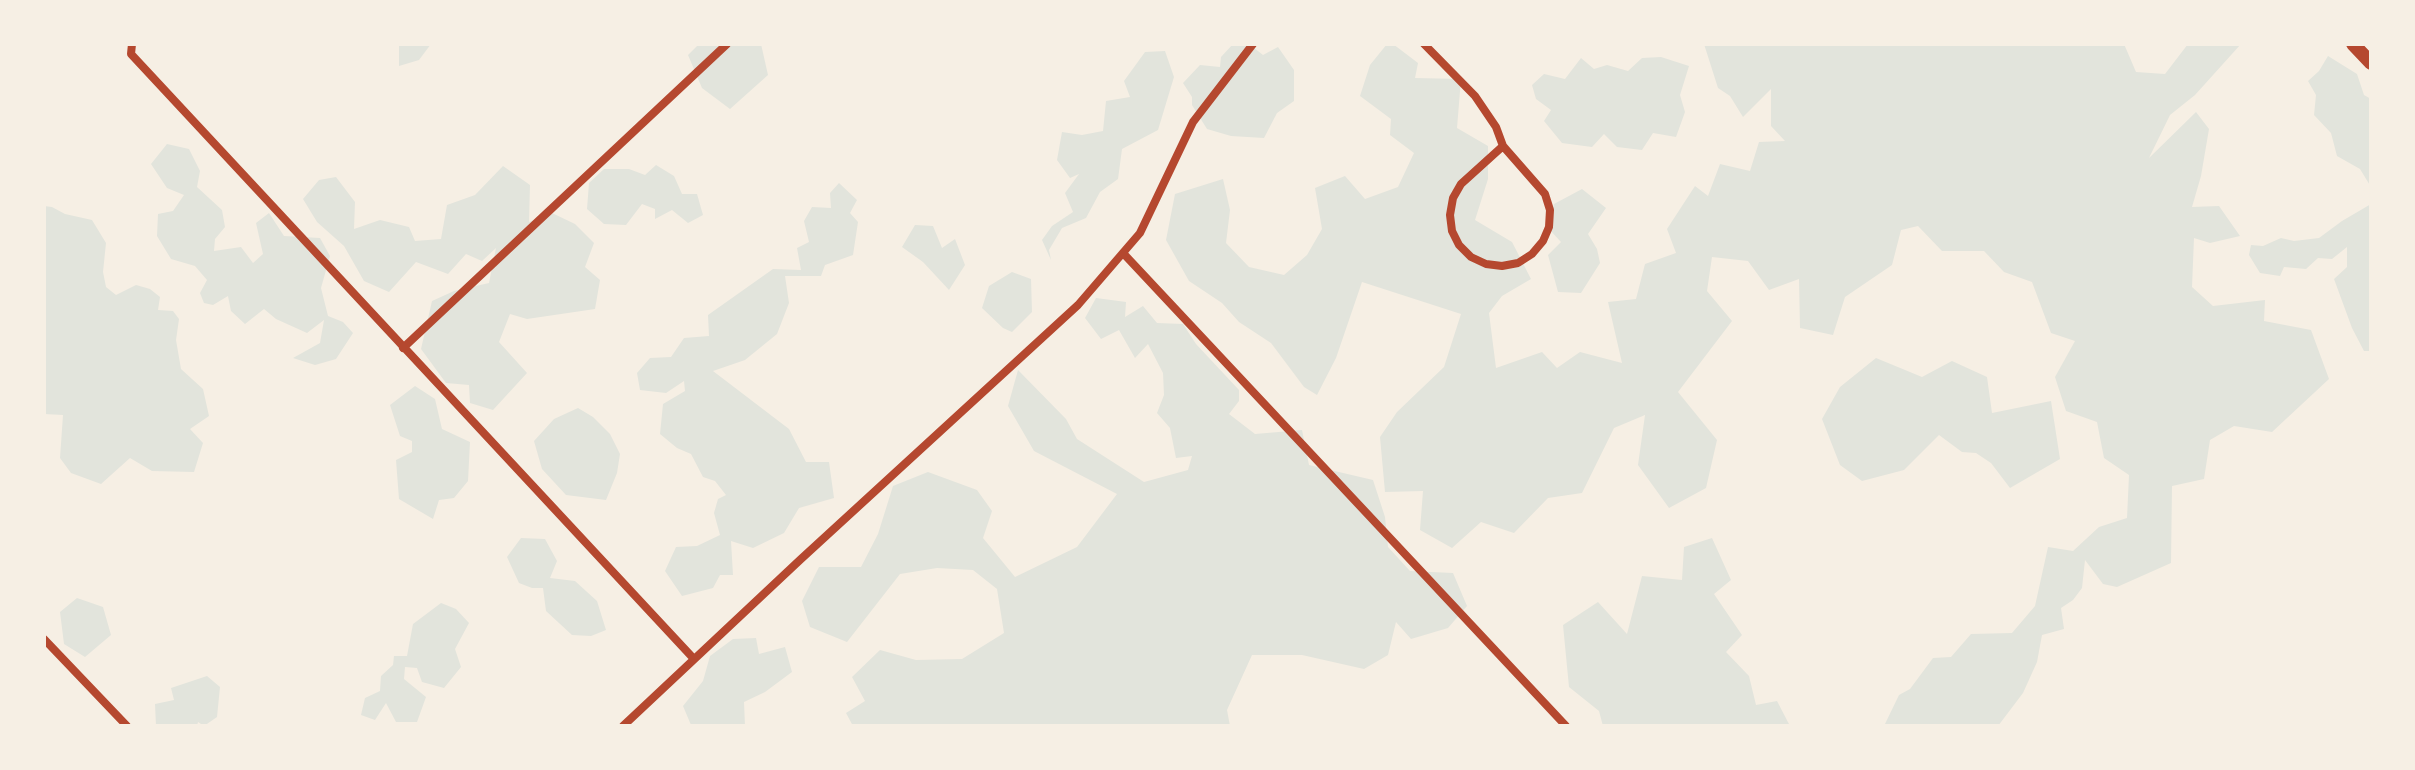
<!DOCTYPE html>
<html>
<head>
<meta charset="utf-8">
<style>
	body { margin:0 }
	#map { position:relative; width:2415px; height:770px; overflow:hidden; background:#f6efe4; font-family:Poppins,sans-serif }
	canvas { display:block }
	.frame { position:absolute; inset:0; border:46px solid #f6efe4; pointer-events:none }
</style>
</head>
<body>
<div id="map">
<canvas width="2415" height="770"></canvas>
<div class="frame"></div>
</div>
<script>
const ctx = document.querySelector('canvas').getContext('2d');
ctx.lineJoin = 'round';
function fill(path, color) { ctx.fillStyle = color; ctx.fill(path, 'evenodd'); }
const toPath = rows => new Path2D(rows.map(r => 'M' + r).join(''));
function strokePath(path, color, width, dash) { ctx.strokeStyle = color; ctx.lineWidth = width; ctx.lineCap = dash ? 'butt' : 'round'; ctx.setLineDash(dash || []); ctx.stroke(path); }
fill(toPath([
	[399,44,431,44,419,60,399,66],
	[699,44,761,44,768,75,730,109,702,88,688,55],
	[1233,44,1249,44,1263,55,1278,47,1294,70,1294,101,1277,113,1264,138,1231,136,1207,129,1192,105,1192,97,1183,83,1200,65,1220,67,1221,57],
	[1387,44,1393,44,1418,63,1415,78,1461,79,1457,128,1488,146,1488,179,1475,220,1512,242,1531,279,1502,296,1489,313,1496,368,1542,352,1557,368,1580,352,1622,363,1608,302,1636,299,1645,264,1676,253,1667,229,1695,186,1708,196,1720,164,1750,171,1759,142,1785,141,1771,126,1771,89,1743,117,1730,96,1718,88,1704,44,2124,44,2136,72,2165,74,2188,44,2241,44,2195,95,2170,115,2149,158,2196,112,2209,129,2201,176,2192,207,2219,206,2240,236,2210,243,2194,238,2192,287,2213,306,2265,300,2264,321,2311,330,2329,379,2272,432,2234,426,2210,440,2204,479,2172,486,2171,563,2117,587,2103,584,2085,560,2082,588,2073,600,2061,608,2064,629,2042,635,2037,662,2023,693,1998,726,1884,726,1899,695,1910,689,1933,658,1951,657,1971,634,2012,633,2035,606,2048,547,2073,551,2099,527,2127,518,2129,475,2104,458,2097,422,2066,411,2055,377,2075,341,2051,333,2032,282,2004,272,1984,251,1942,251,1918,226,1901,230,1892,265,1845,297,1833,335,1800,328,1799,279,1769,290,1748,261,1712,257,1707,291,1732,321,1678,392,1717,440,1706,488,1669,508,1638,465,1645,415,1614,428,1582,493,1548,498,1514,533,1481,522,1452,548,1420,530,1423,491,1385,492,1380,437,1397,412,1444,367,1461,314,1362,282,1336,358,1317,395,1304,387,1271,343,1239,322,1222,303,1189,281,1166,240,1175,194,1223,179,1230,210,1226,243,1249,267,1284,275,1307,255,1322,229,1315,188,1345,176,1365,199,1398,187,1414,153,1390,135,1391,119,1360,96,1370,65],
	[1165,51,1174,77,1158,130,1122,149,1118,179,1100,192,1086,218,1062,228,1049,250,1051,260,1042,240,1052,226,1073,212,1065,193,1079,174,1070,178,1057,160,1062,132,1082,135,1103,131,1106,101,1130,97,1124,81,1145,52],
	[2328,56,2357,74,2364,95,2371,99,2371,187,2360,169,2337,156,2331,133,2314,115,2316,95,2308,81,2319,71],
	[1661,57,1689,66,1680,95,1685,112,1676,137,1653,133,1642,150,1617,147,1604,134,1592,147,1562,143,1544,121,1551,110,1536,99,1532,85,1544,74,1565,79,1581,58,1594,69,1607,65,1628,71,1642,58],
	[167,144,189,149,200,171,197,187,222,210,225,227,215,239,214,251,241,247,253,263,263,254,256,223,269,213,284,236,320,238,330,256,321,288,328,316,343,322,353,333,336,359,315,365,293,358,320,343,324,320,307,333,276,319,264,309,245,324,231,311,228,296,213,305,204,303,200,293,207,280,195,266,171,259,157,236,158,214,173,211,184,195,167,188,151,164],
	[656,165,674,176,682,194,697,194,703,215,688,223,672,210,655,219,655,209,642,204,626,225,604,224,587,209,589,183,604,169,629,169,645,175],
	[503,166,530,185,529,222,552,213,575,224,594,243,585,267,600,280,595,309,527,319,510,314,499,342,527,373,493,410,470,403,469,385,446,383,421,349,432,301,454,291,489,283,496,248,482,261,466,254,448,274,416,262,389,292,364,281,344,246,317,222,303,199,319,180,336,177,355,202,354,229,380,220,409,227,415,241,441,239,447,205,475,195],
	[839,183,857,200,850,213,858,222,853,255,825,265,821,276,785,276,789,303,777,334,745,360,713,371,789,429,806,462,829,462,834,498,799,508,784,533,753,548,731,541,733,575,720,575,713,588,682,596,665,571,676,547,697,546,720,535,714,513,718,499,726,495,715,481,703,477,691,454,677,448,660,434,663,404,685,391,684,381,666,393,640,390,637,373,650,358,671,357,684,338,709,336,708,315,773,269,801,270,797,248,809,242,804,221,812,207,831,208,830,193],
	[1582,189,1606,208,1588,234,1597,249,1600,263,1581,293,1558,292,1548,255,1561,242,1548,228,1554,204],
	[2371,204,2371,351,2364,351,2352,328,2334,279,2347,267,2347,247,2332,259,2318,258,2306,269,2284,267,2280,276,2260,273,2249,255,2251,245,2263,246,2281,238,2294,241,2319,238,2342,221],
	[44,206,52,207,65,214,92,220,106,243,103,272,106,287,116,295,136,285,150,289,160,297,158,310,173,311,179,319,176,340,181,369,203,389,209,416,190,429,203,443,194,472,152,471,130,458,101,484,71,473,60,458,63,415,44,414],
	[915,225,933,226,942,248,955,239,965,265,949,290,923,262,902,247],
	[1012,272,1031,279,1032,312,1012,332,1003,328,982,308,989,286],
	[1096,298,1126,302,1125,317,1143,306,1157,323,1183,324,1196,344,1239,390,1239,401,1229,414,1255,434,1302,430,1309,465,1373,480,1385,517,1388,547,1410,571,1453,573,1467,606,1448,628,1411,639,1396,622,1388,655,1364,669,1302,655,1252,655,1227,710,1230,726,853,726,846,713,865,701,852,677,880,650,916,660,962,659,1004,633,997,589,973,570,937,568,900,574,847,642,810,627,802,601,819,567,861,567,878,534,893,486,928,472,977,490,992,511,983,538,1015,577,1077,547,1117,494,1034,451,1008,406,1018,370,1066,419,1077,439,1144,482,1188,470,1192,456,1176,458,1170,428,1157,413,1164,395,1163,373,1148,344,1135,358,1119,330,1101,339,1085,318],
	[1876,358,1922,377,1952,361,1987,377,1992,413,2051,401,2060,459,2010,488,1991,463,1976,453,1962,452,1939,435,1904,470,1862,481,1840,465,1822,419,1840,387],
	[415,386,435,399,442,429,470,442,468,481,454,498,439,500,433,519,399,499,396,460,412,452,412,441,400,436,390,405],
	[578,408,593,417,610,434,620,454,617,473,606,500,566,495,542,469,534,441,554,419],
	[521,538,545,539,557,561,550,578,575,581,597,601,606,630,591,636,572,635,546,611,543,588,532,588,519,583,507,557],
	[1712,538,1731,580,1714,594,1742,635,1726,652,1749,676,1756,705,1777,701,1790,726,1603,726,1599,711,1569,687,1563,625,1598,602,1627,634,1642,576,1682,580,1684,547],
	[77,598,103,607,111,635,85,657,64,644,60,612],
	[441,603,456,609,469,623,455,649,461,667,444,688,422,682,417,668,405,667,404,679,426,697,417,722,396,722,386,703,375,720,361,715,365,698,380,691,381,676,393,665,394,656,407,656,413,624],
	[756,638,759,654,785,647,792,672,765,692,744,702,745,726,691,725,683,706,703,681,710,656,733,639],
	[207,676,220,687,217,717,204,726,198,722,197,726,156,726,155,704,174,700,171,688]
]), '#e2e4dc');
strokePath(toPath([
	[132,44,131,54,694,659],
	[1424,44,1475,96,1496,127,1503,146],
	[1503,146,1545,194,1550,210,1549,227,1543,241,1532,254,1518,263,1502,266,1486,264,1471,257,1459,245,1452,231,1450,215,1453,198,1461,184,1503,146],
	[1123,253,1566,726],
	[403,348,727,44],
	[44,639,127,726],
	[623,726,801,559,1078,305,1140,233,1193,122,1253,44]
]), '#b5482f', 8);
strokePath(toPath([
	[2353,44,2371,63]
]), '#b5482f', 14);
</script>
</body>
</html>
